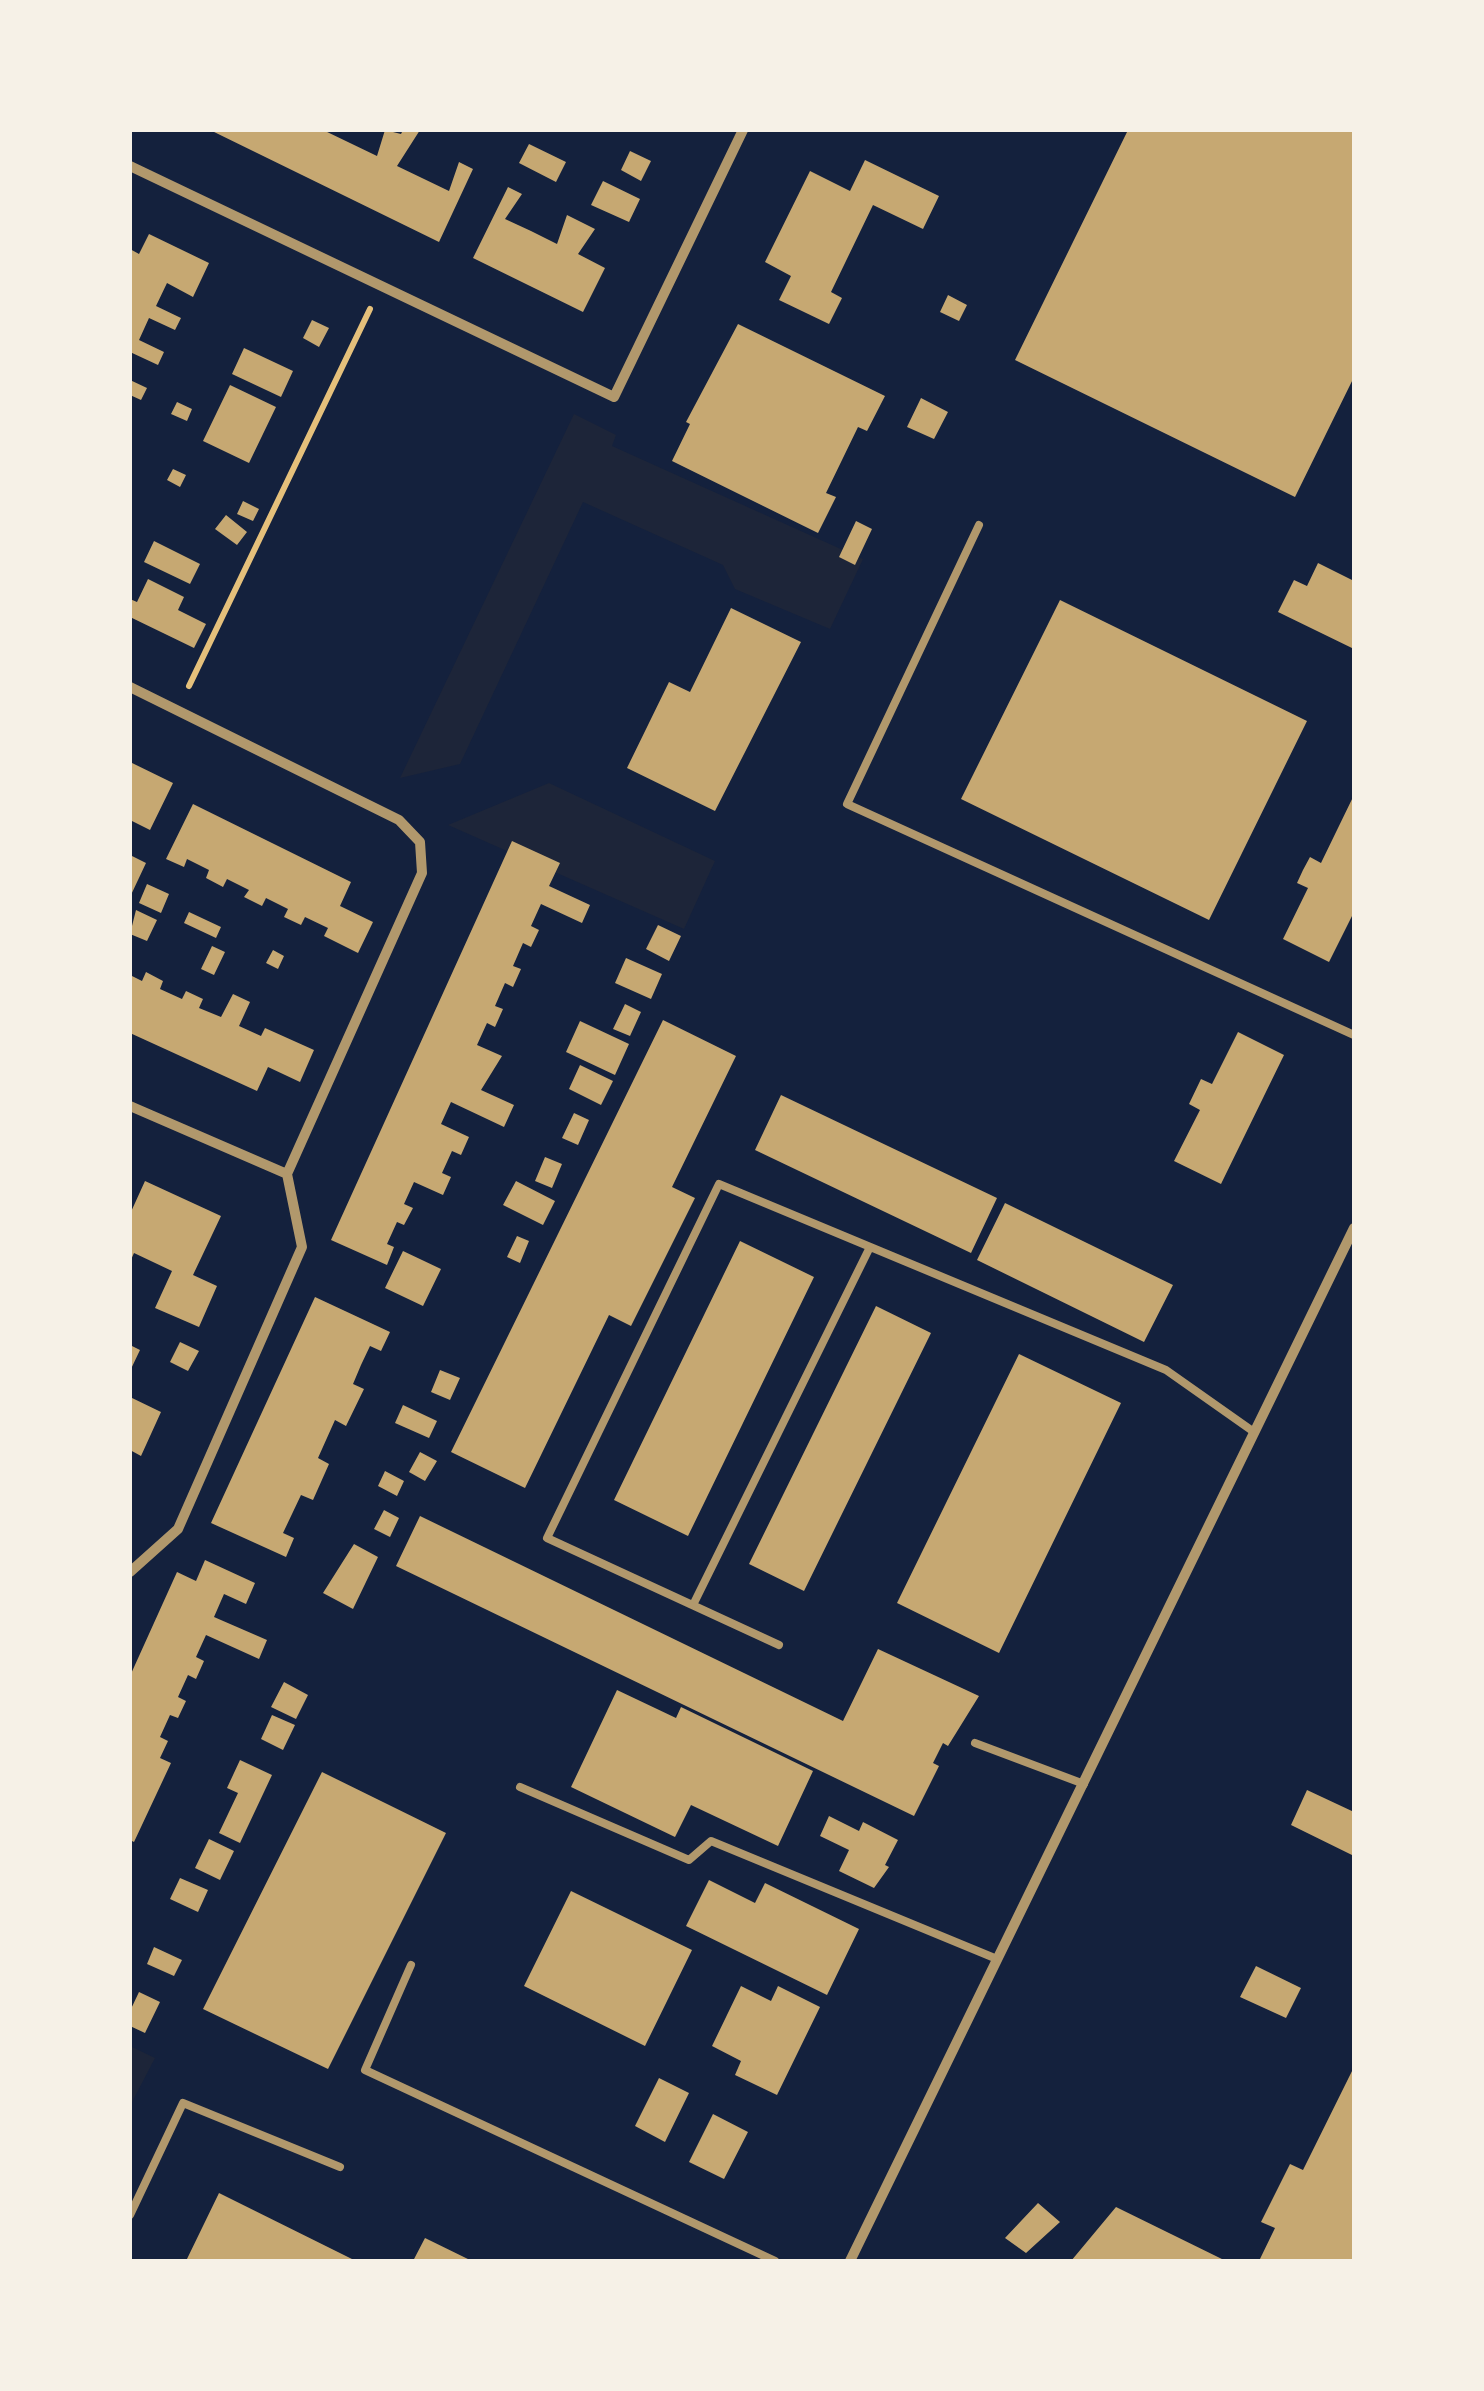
<!DOCTYPE html>
<html>
<head>
<meta charset="utf-8">
<style>
	body { margin:0 }
	#map { position:relative; width:1484px; height:2391px; overflow:hidden; background:#14213d; font-family:"Roboto Condensed",sans-serif }
	canvas { display:block }
	.frame { position:absolute; inset:0; border:132px solid #f6f1e7; pointer-events:none }
</style>
</head>
<body>
<div id="map">
<canvas width="1484" height="2391"></canvas>
<div class="frame"></div>
</div>
<script>
const ctx = document.querySelector('canvas').getContext('2d');
ctx.lineJoin = 'round';
function fill(path, color) { ctx.fillStyle = color; ctx.fill(path, 'evenodd'); }
const toPath = rows => new Path2D(rows.map(r => 'M' + r).join(''));
function strokePath(path, color, width, dash) { ctx.strokeStyle = color; ctx.lineWidth = width; ctx.lineCap = dash ? 'butt' : 'round'; ctx.setLineDash(dash || []); ctx.stroke(path); }
fill(toPath([
	[574,414,616,435,612,446,863,559,830,629,735,589,723,565,583,502,460,764,400,778],
	[549,783,715,861,684,929,448,825],
	[130,2046,155,2058,130,2106]
]), '#1d2539');
fill(toPath([
	[210,130,323,130,377,156,385,130,401,134,403,130,420,130,397,166,449,191,459,162,473,169,439,242],
	[1128,130,1354,130,1354,377,1295,497,1015,360],
	[529,144,566,162,556,182,519,163],
	[630,151,651,161,641,181,621,170],
	[865,160,939,196,923,229,873,205,831,292,842,298,829,324,779,300,791,276,765,262,810,171,850,191],
	[603,181,640,199,629,222,591,205],
	[508,187,522,194,505,219,531,231,557,244,567,215,595,229,578,254,605,268,583,312,473,258],
	[149,234,209,263,193,297,167,283,156,306,181,318,175,330,149,318,139,340,164,352,158,365,130,352,130,249,139,254],
	[948,295,967,305,959,321,940,312],
	[312,320,329,328,319,347,303,338],
	[738,324,885,396,867,431,858,427,826,493,836,497,818,533,672,461,690,424,686,422],
	[244,348,293,371,281,397,232,374],
	[130,380,147,388,141,400,130,395],
	[230,385,276,407,249,463,203,441],
	[921,398,948,412,934,439,907,427],
	[177,402,192,409,187,421,171,414],
	[173,469,186,475,180,487,167,480],
	[243,501,259,509,253,521,237,514],
	[226,515,247,532,237,545,215,529],
	[856,521,872,529,855,565,839,557],
	[154,541,200,564,190,584,144,562],
	[1318,563,1354,581,1354,649,1278,612,1294,580,1307,586],
	[148,579,184,597,178,610,206,624,194,648,130,617,130,599,137,602],
	[1060,600,1307,721,1209,920,961,799],
	[731,608,801,642,715,811,627,768,669,682,690,692],
	[130,762,173,783,150,830,130,820],
	[1354,795,1354,912,1329,962,1283,939,1308,888,1297,883,1303,870,1310,857,1321,863],
	[193,804,351,882,340,906,373,922,358,953,324,936,328,928,305,917,301,925,284,917,288,909,266,898,262,906,244,897,249,890,227,879,223,887,206,878,209,870,187,859,184,867,166,859],
	[512,841,560,863,549,886,590,905,582,923,541,904,531,926,539,930,531,947,523,943,513,966,521,969,513,987,505,983,495,1006,503,1009,495,1027,487,1023,477,1045,502,1056,481,1090,514,1105,504,1127,451,1102,441,1124,469,1137,461,1155,452,1151,442,1173,451,1177,443,1195,414,1182,404,1204,413,1208,404,1225,397,1222,387,1244,394,1247,387,1265,331,1240],
	[130,855,146,863,130,897],
	[147,884,169,894,161,913,139,903],
	[136,910,157,920,147,941,130,934],
	[189,912,221,927,216,938,184,923],
	[658,925,681,936,669,961,646,949],
	[212,946,225,952,214,975,201,969],
	[273,950,284,956,278,969,266,963],
	[626,958,662,974,651,999,615,983],
	[146,972,163,981,160,989,182,999,186,991,203,999,199,1008,221,1017,233,994,250,1002,239,1026,261,1036,265,1028,314,1050,300,1082,268,1067,257,1091,130,1033,130,975,142,981],
	[625,1004,641,1012,630,1036,613,1029],
	[663,1020,736,1056,672,1187,695,1198,631,1326,609,1315,525,1488,451,1452],
	[580,1021,629,1044,615,1075,566,1052],
	[1238,1032,1284,1055,1221,1184,1174,1161,1200,1110,1189,1104,1201,1079,1212,1084],
	[580,1065,613,1081,601,1105,569,1089],
	[781,1095,997,1198,971,1253,755,1150],
	[574,1113,589,1120,578,1145,562,1138],
	[545,1157,562,1164,552,1188,535,1181],
	[145,1181,221,1216,193,1275,217,1286,199,1327,155,1308,172,1271,134,1253,130,1262,130,1214],
	[516,1181,555,1201,543,1225,503,1205],
	[1005,1203,1173,1285,1144,1342,977,1260],
	[517,1236,529,1241,520,1263,507,1257],
	[740,1241,814,1277,688,1536,614,1500],
	[403,1251,441,1269,423,1306,385,1288],
	[315,1297,390,1332,381,1351,370,1346,361,1365,353,1384,364,1389,346,1426,335,1420,318,1458,329,1464,313,1500,301,1495,283,1533,294,1538,286,1557,211,1523],
	[876,1306,931,1333,804,1591,749,1564],
	[180,1342,199,1351,188,1371,170,1362],
	[130,1345,140,1350,130,1371],
	[1019,1354,1121,1403,999,1653,897,1603],
	[440,1370,460,1378,450,1400,431,1392],
	[130,1397,161,1412,141,1456,130,1450],
	[403,1405,437,1421,429,1438,395,1423],
	[420,1452,437,1461,425,1481,409,1472],
	[385,1471,404,1481,397,1496,378,1486],
	[384,1510,399,1518,390,1537,374,1529],
	[420,1516,843,1721,878,1649,979,1696,948,1746,943,1743,933,1763,939,1766,914,1816,396,1566],
	[354,1544,378,1557,353,1609,323,1593],
	[205,1560,255,1583,246,1604,224,1594,214,1617,267,1640,259,1659,206,1635,196,1657,204,1661,196,1679,188,1675,178,1697,186,1701,178,1718,170,1715,160,1737,168,1741,160,1758,171,1763,134,1842,130,1840,130,1676,177,1572,196,1581],
	[284,1682,308,1695,296,1719,271,1707],
	[617,1690,676,1718,681,1707,813,1771,778,1846,691,1805,675,1837,571,1787],
	[272,1715,295,1725,283,1750,261,1739],
	[240,1760,272,1775,240,1843,219,1833,238,1793,227,1788],
	[322,1772,446,1833,328,2069,203,2009],
	[1307,1790,1354,1812,1354,1856,1291,1825],
	[829,1816,859,1831,863,1822,898,1840,885,1865,889,1867,874,1888,839,1871,849,1850,820,1836],
	[209,1839,234,1851,220,1880,195,1868],
	[180,1878,208,1890,198,1912,170,1899],
	[709,1880,755,1903,765,1883,859,1929,827,1995,686,1926],
	[571,1891,692,1950,645,2046,524,1986],
	[154,1947,182,1960,174,1976,147,1964],
	[1256,1966,1301,1988,1286,2018,1240,1997],
	[741,1986,771,2001,778,1986,820,2007,777,2095,735,2075,741,2061,712,2046],
	[139,1992,160,2002,145,2033,130,2026,130,2011],
	[1354,2067,1354,2261,1259,2261,1275,2228,1261,2222,1290,2164,1303,2170],
	[659,2078,689,2093,665,2142,635,2126],
	[713,2114,748,2132,724,2179,689,2162],
	[219,2193,356,2261,186,2261],
	[1038,2203,1060,2222,1026,2253,1005,2238],
	[1116,2207,1226,2261,1071,2261],
	[425,2238,472,2261,413,2261]
]), '#c6a872');
strokePath(toPath([
	[189,686,370,309]
]), '#e5c07b', 6);
strokePath(toPath([
	[979,525,847,804,1354,1035],
	[693,1605,870,1247],
	[779,1645,547,1538,719,1184,1166,1370,1254,1432],
	[975,1743,1084,1784],
	[520,1787,689,1860,711,1841,997,1959],
	[411,1965,365,2070,775,2261],
	[130,2215,183,2103,340,2167]
]), '#b1986c', 8);
strokePath(toPath([
	[130,166,614,397,743,130],
	[130,687,399,820,420,842,422,873,287,1174],
	[130,1106,287,1174,302,1247,178,1529,130,1572],
	[850,2261,1354,1228]
]), '#b1986c', 10);
</script>
</body>
</html>
